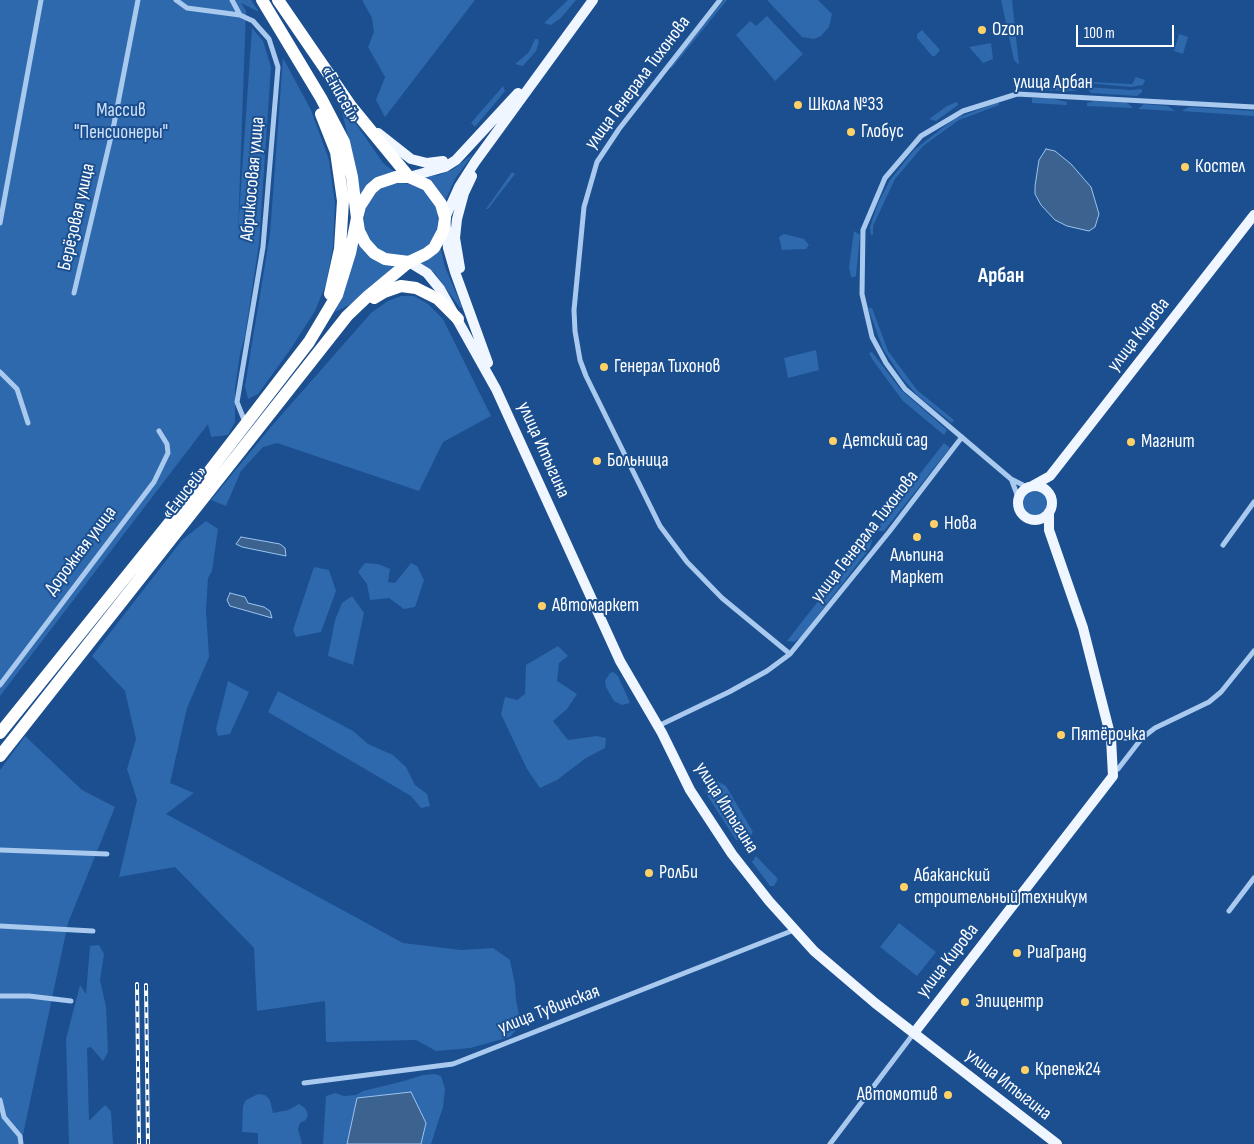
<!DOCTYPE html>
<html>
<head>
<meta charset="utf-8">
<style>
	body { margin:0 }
	#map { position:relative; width:1254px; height:1144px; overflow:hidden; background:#1b4f8f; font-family:"Sofia Sans Condensed",sans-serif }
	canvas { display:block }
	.scale { position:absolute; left:1076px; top:25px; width:98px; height:22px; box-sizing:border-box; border:2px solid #fff; border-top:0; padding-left:6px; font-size:15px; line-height:18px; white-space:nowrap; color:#fff; -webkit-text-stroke:4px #1b4f8f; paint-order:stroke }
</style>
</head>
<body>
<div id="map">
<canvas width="1254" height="1144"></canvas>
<div class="scale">100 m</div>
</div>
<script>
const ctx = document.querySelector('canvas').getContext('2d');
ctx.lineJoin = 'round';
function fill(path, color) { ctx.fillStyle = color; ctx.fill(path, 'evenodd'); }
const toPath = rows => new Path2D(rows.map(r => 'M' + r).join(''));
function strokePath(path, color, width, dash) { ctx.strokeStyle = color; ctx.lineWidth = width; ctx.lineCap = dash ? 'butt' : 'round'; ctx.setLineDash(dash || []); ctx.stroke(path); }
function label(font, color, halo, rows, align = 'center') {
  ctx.font = font + ' "Sofia Sans Condensed",sans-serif'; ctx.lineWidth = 4; ctx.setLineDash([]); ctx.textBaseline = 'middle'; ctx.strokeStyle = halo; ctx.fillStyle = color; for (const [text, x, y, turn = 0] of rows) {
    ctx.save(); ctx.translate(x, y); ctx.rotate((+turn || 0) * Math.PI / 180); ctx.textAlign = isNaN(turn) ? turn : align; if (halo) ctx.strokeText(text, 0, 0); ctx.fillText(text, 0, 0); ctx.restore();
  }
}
fill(toPath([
	[0,0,251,0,259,12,241,3,246,11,238,230,252,28,263,41,271,67,259,244,245,336,240,354,235,388,235,422,228,435,211,437,208,424,0,696],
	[362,0,475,0,385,117,376,100,385,77,368,47,374,32,372,18],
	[568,0,576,0,561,18,551,25,544,23],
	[724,0,727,0,671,69,671,66],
	[767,0,818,0,832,14,829,27,821,36,814,39,802,37],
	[1001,0,1012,0,1019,65,1014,60],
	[767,16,803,54,775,81,736,35,750,21,756,26],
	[922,30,940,50,935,56,932,56,917,38,917,34],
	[1179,34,1188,37,1183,54,1174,51],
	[535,39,538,39,539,42,536,51,523,66,515,64,529,52],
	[991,43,993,59,983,63,969,47],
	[283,58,311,110,329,160,335,203,333,247,326,284,315,311,290,350,258,394,248,399,245,386,270,234],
	[1087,76,1091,82,1132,84,1136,77,1145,80,1143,85,1131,87,1086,83],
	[1033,84,1079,87,1075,91,1033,90],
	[503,86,505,91,475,127,471,123],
	[1086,87,1131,90,1142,89,1142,92,1137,96,1091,93],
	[1032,98,1050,98,1067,102,1067,105,1032,103],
	[339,99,383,163,396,173,358,199,356,171],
	[1094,101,1126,102,1133,108,1087,106,1087,103],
	[957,102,958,105,936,121,929,119,947,106],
	[999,102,999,105,959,120,923,146,895,179,873,226,873,235,871,235,870,227,878,203,890,180,914,150,954,119],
	[1144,104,1168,106,1175,111,1138,109],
	[1189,107,1254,111,1254,116,1182,111],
	[473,154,455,179,445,201,423,177,439,175,452,170],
	[512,172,515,174,488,209,486,209],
	'364 220a37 37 0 1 1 74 0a37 37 0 1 1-74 0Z',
	[854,231,860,235,856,276,854,277,851,277,849,267],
	[784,234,804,239,809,245,806,249,782,250,779,237],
	[357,236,395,267,351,304,335,312,346,286],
	[440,245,445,267,462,307,460,308,434,272,419,263],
	[401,296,414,296,428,304,443,319,491,416,443,442,419,491,277,443,263,447,241,471,226,506,211,500,270,428,371,313,388,301],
	[868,308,872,308,888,351,917,390,954,420,952,423,918,396,902,378,883,349],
	[816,350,819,370,788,378,784,358],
	[872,352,901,390,947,430,944,435,903,401,872,359,869,353],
	[944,443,950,448,884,531,875,531],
	'1021 503a14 14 0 1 1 28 0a14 14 0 1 1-28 0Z',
	[206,521,218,529,212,571,208,578,206,610,209,657,187,708,170,783,194,793,166,814,403,943,461,950,493,948,510,960,515,985,516,1000,521,1024,510,1037,470,1048,436,1051,416,1040,326,1042,325,1001,257,1011,254,948,175,867,119,877,137,800,127,769,136,739,125,691,92,656,182,540],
	[869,536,872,540,870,548,801,637,794,642,787,641],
	[365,563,378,564,390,569,388,582,395,583,411,563,417,566,424,580,415,607,404,609,389,598,370,600,367,584,358,572],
	[314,567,329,570,336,591,321,632,296,637,293,630],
	[352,596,364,613,353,665,328,656,335,620,342,603],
	[558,646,568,656,559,663,557,681,577,694,567,709,553,721,568,740,597,736,606,738,605,748,586,758,557,780,540,788,527,769,501,714,505,697,517,700,525,694,526,665],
	[613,672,618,676,630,703,622,705,614,701,606,687,605,681,610,673],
	[228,681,249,692,230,734,218,736,216,729],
	[278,691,353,731,368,744,393,755,406,767,415,785,427,794,430,806,421,808,411,796,268,712],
	[25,736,82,790,115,807,68,923,21,1144,0,1144,0,770],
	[715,780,726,786,753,832,748,840,736,840,705,792,708,784],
	[756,856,778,879,774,886,770,886,752,862],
	[899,923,936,952,917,976,880,947],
	[99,945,104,954,100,980,106,1007,108,1052,103,1061,91,1047,87,1048,89,1121,105,1105,111,1111,113,1144,69,1144,66,1039,80,985,86,994,90,946],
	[435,1074,441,1076,445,1089,443,1107,431,1144,421,1144,426,1123,383,1095,357,1098,347,1144,323,1144,326,1096,335,1093,344,1096,356,1095,363,1091,404,1081,423,1075],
	[258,1094,265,1095,270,1100,273,1113,288,1110,299,1104,305,1108,308,1114,306,1120,300,1123,298,1129,302,1144,258,1144,258,1133,242,1132,243,1106,246,1100]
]), '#2e69ad');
const water = toPath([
	[1046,149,1055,151,1071,164,1091,187,1099,214,1095,227,1089,231,1067,226,1055,220,1041,205,1035,194,1035,186,1039,160,1046,149],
	[241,537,280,544,285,548,286,556,242,547,236,544,241,537],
	[230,593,245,597,248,603,264,607,270,611,272,618,230,606,227,600,230,593],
	[411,1092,426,1123,421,1144,347,1144,357,1098,411,1092]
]);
fill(water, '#3c6290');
strokePath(water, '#9cc4f0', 1);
strokePath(toPath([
	[176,0,187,8,240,15,253,21,269,39,278,67,263,247,237,402,245,422],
	[232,0,240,15],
	[720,0,619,129,597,162,584,207,574,310,575,331,580,360,586,376,660,526,687,562,722,598,790,654],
	[0,223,41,0],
	[74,293,114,124,138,0],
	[0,372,17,389,28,423],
	[1012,481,1018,497],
	[1027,487,1011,479,905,389,886,363,872,337,862,294,863,230,885,178,921,136,963,111,1017,94,1254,107],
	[1223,545,1254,502],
	[0,685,154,482,168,453,167,444,159,431],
	[658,726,729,692,767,671,790,654,889,532,962,437],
	[1111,738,1142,738],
	[1118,769,1142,738,1155,728,1209,702,1221,692,1254,651],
	[0,850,107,854],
	[1229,911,1254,878],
	[0,926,93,931],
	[0,996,29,996,71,1001],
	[304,1083,453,1064,794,930],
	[0,1100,4,1117,20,1136,21,1144],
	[830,1144,914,1033]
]), '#a9c9ee', 5);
strokePath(toPath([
	[378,133,411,159,427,163,443,161],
	[409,177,445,167,456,160,518,93],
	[409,262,427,273,440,289,496,389,620,661,662,733,690,790,732,854,769,901,814,951,875,1003,1057,1144],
	[460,268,455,238,457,219,464,193,472,176],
	[488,363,455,272,448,248,445,218,459,187,475,162,593,0],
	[1032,486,1050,476,1254,215],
	'1018 503a17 17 0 1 1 34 0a17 17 0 1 1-34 0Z',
	[914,1033,1113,776,1111,738,1083,628,1049,530,1049,512]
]), '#f0f6ff', 10);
strokePath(toPath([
	[278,0,350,105,409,177],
	[321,114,336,152,343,201,340,249,330,294],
	[374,298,384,292,401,286,416,288,438,299,458,319],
	[0,733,174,517,309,342,337,295,350,253,357,218,360,206,371,189,378,183,396,177,409,177,427,185,441,204,445,218,443,231,434,248,426,254,409,262,385,259,374,253,365,243,359,231,357,218,352,177,344,142,321,98,262,0],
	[0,756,347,316,368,296,409,262]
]), '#fff', 12);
const rail = toPath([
	[137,984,139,1144],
	[146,985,148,1144]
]);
strokePath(rail, '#fff', 4);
strokePath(rail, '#1b4f8f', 2, [5.5]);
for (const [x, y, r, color] of [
	[982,30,5,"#ffd166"],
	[798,105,5,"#ffd166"],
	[851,132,5,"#ffd166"],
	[1185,167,5,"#ffd166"],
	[604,367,5,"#ffd166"],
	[833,441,5,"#ffd166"],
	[1131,442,5,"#ffd166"],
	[597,461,5,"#ffd166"],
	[934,524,5,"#ffd166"],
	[917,537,5,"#ffd166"],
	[542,606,5,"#ffd166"],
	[1061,735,5,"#ffd166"],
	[649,873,5,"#ffd166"],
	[904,887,5,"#ffd166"],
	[1017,953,5,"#ffd166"],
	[965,1002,5,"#ffd166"],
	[1025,1070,5,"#ffd166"],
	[948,1095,5,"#ffd166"]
]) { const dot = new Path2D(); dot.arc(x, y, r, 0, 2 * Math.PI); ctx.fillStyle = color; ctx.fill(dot); strokePath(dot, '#1b4f8f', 2); }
label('19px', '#fff', '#1b4f8f', [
	["Ozon",992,30],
	["Школа №33",808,105],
	["Глобус",861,132],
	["Костел",1195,167],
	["Генерал Тихонов",614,367],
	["Детский сад",843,441],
	["Магнит",1141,442],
	["Больница",607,461],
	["Нова",944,524],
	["Альпина",917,556,"center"],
	["Маркет",917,578,"center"],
	["Автомаркет",552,606],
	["Пятёрочка",1071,735],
	["РолБи",659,873],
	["Абаканский",914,876],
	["строительный техникум",914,898],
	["РиаГранд",1027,953],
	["Эпицентр",975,1002],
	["Крепеж24",1035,1070],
	["Автомотив",938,1095,"right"]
], 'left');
label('19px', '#fff', '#1b4f8f', [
	["улица Генерала Тихонова",638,83,-53],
	["улица Арбан",1053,83],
	["«Енисей»",340,95,61],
	["Абрикосовая улица",253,179,-85],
	["Берёзовая улица",77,217,-77],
	["улица Кирова",1139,335,-52],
	["улица Итыгина",543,450,66],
	["«Енисей»",185,493,-52],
	["улица Генерала Тихонова",865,537,-52],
	["Дорожная улица",81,551,-53],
	["улица Итыгина",726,808,58],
	["улица Кирова",948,961,-52],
	["улица Тувинская",549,1010,-21],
	["улица Итыгина",1008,1085,38]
]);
label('19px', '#cfe3fa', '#1b4f8f', [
	["Массив",121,111],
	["\"Пенсионеры\"",121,133]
]);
label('bold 21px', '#fff', '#1b4f8f', [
	["Арбан",1001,277]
]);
</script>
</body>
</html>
